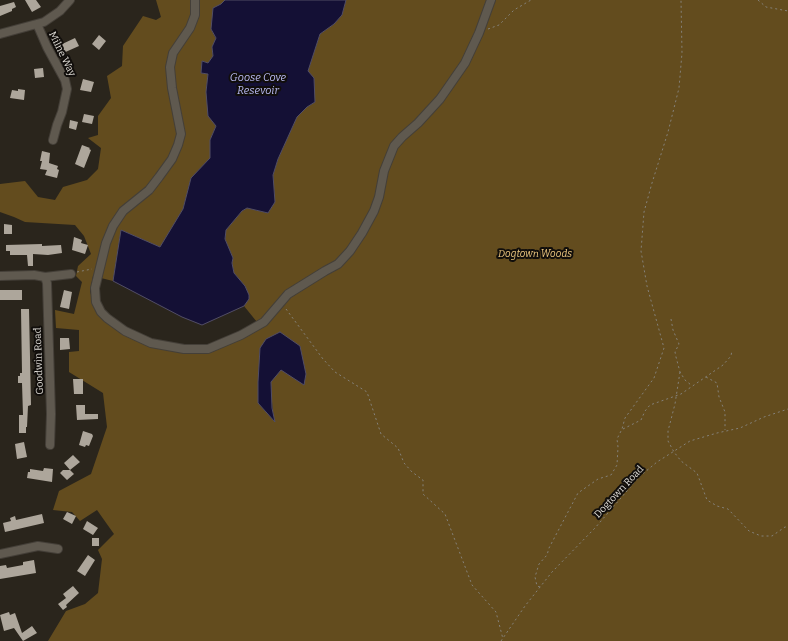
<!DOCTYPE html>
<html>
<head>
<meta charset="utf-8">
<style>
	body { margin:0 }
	canvas { display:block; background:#2a251c }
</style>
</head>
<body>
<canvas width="788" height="641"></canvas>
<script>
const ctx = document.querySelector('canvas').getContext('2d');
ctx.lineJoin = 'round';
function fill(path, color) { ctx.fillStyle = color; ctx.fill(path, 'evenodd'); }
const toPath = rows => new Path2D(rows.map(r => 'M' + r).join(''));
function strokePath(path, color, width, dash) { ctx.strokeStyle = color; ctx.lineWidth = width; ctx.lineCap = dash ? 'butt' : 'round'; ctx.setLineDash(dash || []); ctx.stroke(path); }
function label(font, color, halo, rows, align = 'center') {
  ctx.font = font + ' Bitter,serif'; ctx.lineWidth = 4; ctx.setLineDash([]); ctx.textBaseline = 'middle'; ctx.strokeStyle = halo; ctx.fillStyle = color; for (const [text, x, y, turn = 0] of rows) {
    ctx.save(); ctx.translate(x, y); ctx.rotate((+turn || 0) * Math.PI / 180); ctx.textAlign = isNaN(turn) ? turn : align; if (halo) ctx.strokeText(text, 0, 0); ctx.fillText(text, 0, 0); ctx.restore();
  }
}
fill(toPath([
	[156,0,225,0,221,4,211,29,216,39,212,47,213,56,208,63,202,61,201,73,208,74,206,92,216,126,210,140,210,158,191,178,183,209,160,247,121,230,113,281,93,276,90,291,94,306,106,320,127,334,208,352,261,327,244,306,248,299,245,286,234,273,232,263,233,258,225,239,226,230,242,211,247,208,268,213,275,202,273,175,278,159,297,117,307,107,315,102,308,71,320,34,334,24,342,15,346,0,788,0,788,641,48,641,66,611,85,604,98,593,102,559,98,550,114,534,97,510,80,521,72,512,53,510,59,491,91,474,107,427,103,393,69,372,69,352,79,351,79,330,56,328,55,310,74,314,82,282,76,276,78,266,91,254,84,236,75,225,25,222,14,217,0,212,0,184,25,181,38,197,55,200,63,187,87,180,98,169,101,148,88,138,98,135,98,116,111,98,107,76,122,66,123,46,143,16,156,20,161,17],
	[260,348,281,370,270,382,274,421,258,403]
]), '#634c1e');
const water = toPath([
	[225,0,346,0,342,15,334,24,320,34,308,71,314,78,315,102,307,107,297,117,278,159,273,175,275,202,268,213,247,208,242,211,226,230,225,239,233,258,232,263,234,273,245,286,249,295,249,299,244,306,202,325,182,317,113,281,121,230,160,247,183,209,191,178,210,158,210,140,216,126,208,116,206,92,208,74,201,73,202,61,208,63,213,56,212,47,216,38,211,29,213,8,221,4,225,0],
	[280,332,300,346,306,374,304,385,281,370,271,382,272,408,275,422,258,403,258,382,260,348,266,339,280,332]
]);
fill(water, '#141035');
strokePath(water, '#514d65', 1);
fill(toPath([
	[25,0,36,0,41,7,32,12],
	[14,2,16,7,12,9,12,11,0,16,0,6],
	[99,35,106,41,99,50,92,44],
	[75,38,79,46,61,54,58,46],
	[43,68,44,77,35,78,34,69],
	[83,79,94,82,91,92,80,90],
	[18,89,25,90,24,100,10,98,12,90,18,91],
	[84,114,94,116,92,124,82,122],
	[70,120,78,122,76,130,69,128],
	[82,145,90,148,89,149,91,150,84,168,75,164],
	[42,151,50,153,49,163,58,166,57,169,59,170,57,178,45,175,47,170,40,169,42,161,40,161],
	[4,224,12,225,12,234,4,234],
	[74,237,82,240,81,243,88,245,85,254,72,250],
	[42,244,42,246,61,245,62,253,48,255,33,254,33,266,28,266,27,255,10,255,10,251,6,251,6,245],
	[0,290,22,290,22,300,0,300],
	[64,290,72,292,69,309,60,307],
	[21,309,29,309,31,405,28,406,27,427,26,427,26,433,19,433,19,415,23,415,22,383,18,383,18,376,20,376,20,373,22,373],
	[60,338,69,338,70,349,60,350],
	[73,379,83,379,83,394,74,394],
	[76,405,85,405,85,414,98,414,98,419,77,420],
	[83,431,92,434,93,436,89,446,86,445,85,447,79,445],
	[24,442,27,457,17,459,15,444],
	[73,455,80,462,70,470,74,474,67,480,60,473,63,470,70,470,64,463],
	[44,468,53,469,52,482,27,478,28,472,30,472,30,469,43,471],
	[67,512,76,516,72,524,63,519],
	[42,514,44,523,5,532,3,523,11,521,10,518,15,516,16,520],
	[87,521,98,528,93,535,83,529],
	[92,538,99,538,99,546,92,546],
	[88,555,95,560,85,576,77,571],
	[34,560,36,573,0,579,0,566,6,565,7,568,23,565,23,562],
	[73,586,79,593,66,605,67,607,63,610,58,604,66,598,63,594],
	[9,612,10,615,15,613,22,633,32,626,37,633,23,641,14,628,4,631,0,615]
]), '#ada69b');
const minor = toPath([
	[195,0,195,15,190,28,173,53,170,67,172,88,181,134,178,145,172,159,159,177,149,190,123,211,113,226,106,243,95,288,96,302,101,312,107,318,125,331,151,343,184,349,208,349,241,335,264,322,288,294,325,271,338,264,350,251,362,233,374,211,379,197,384,171,394,146,402,137,418,123,440,99,465,63,479,33,491,0],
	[37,24,47,47,65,80,67,89,62,112,57,125,53,140],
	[0,34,44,22,60,11,70,0],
	[0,276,34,275,45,277,71,274],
	[45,277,47,283,51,414,50,445],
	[0,554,38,546,58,549]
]);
strokePath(minor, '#443f38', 10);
strokePath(toPath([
	[758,0,766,7,788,11],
	[488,29,499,25,514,10,531,0],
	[77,272,92,269],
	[286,309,323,359,335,372,367,392,381,434,398,448,404,463,412,472,423,480,423,494,445,514,472,585,496,612,503,639],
	[671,319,673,330,679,344,675,352,676,357,680,372,685,380,691,385],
	[680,372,675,404,668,431,668,441,674,452,681,461,697,473,707,500,717,506,728,509,749,531,761,536,772,536,785,527,788,527],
	[706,377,717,383,719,397,725,412,725,430],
	[623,429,641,420,645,411,650,405,681,394,723,365,731,356,732,350],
	[540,587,537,586,535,577,539,564,547,555,549,548,578,493,598,479,611,475,617,465,618,447,617,439,622,429,625,418,654,378,664,348,647,286,641,251,644,212,652,183,668,132,679,88,682,53,681,0],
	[501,641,525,606,552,572,595,528,639,477,657,462,690,441,717,433,740,428,764,417,788,409]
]), '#858179', 1, [2, 3]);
strokePath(minor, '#5f594f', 8);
label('10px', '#dfdcd6', '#110e0b', [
	["Milne Way",62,54,64],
	["Goodwin Road",39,361,-92],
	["Dogtown Road",619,492,-47]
]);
label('italic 10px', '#edc77f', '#110e0b', [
	["Dogtown Woods",535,254]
]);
label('italic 11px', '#babbf4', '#110e0b', [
	["Goose Cove",258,78],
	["Resevoir",258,91]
]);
</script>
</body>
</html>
